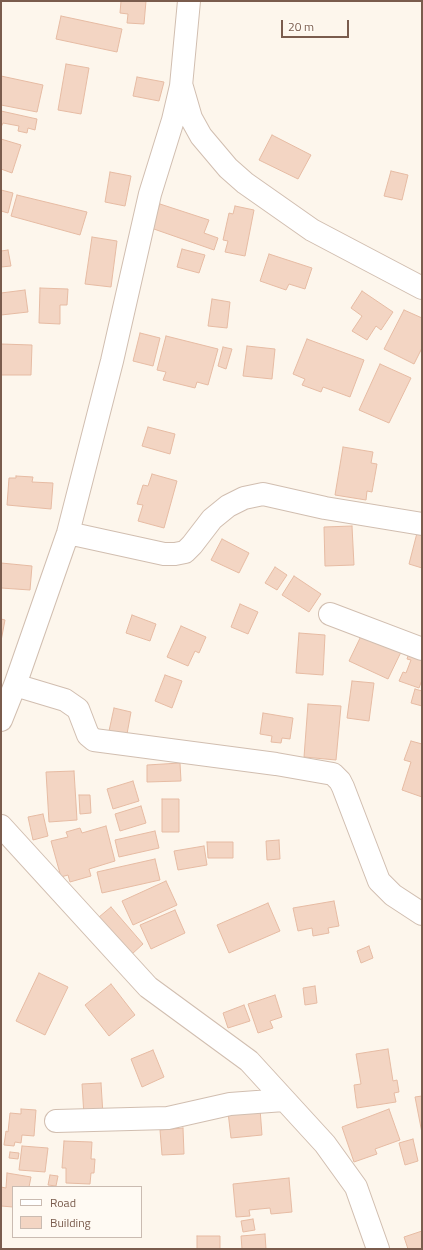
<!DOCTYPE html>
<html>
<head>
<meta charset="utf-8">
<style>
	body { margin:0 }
	#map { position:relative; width:423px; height:1250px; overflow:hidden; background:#fdf6ec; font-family:"Titillium Web",sans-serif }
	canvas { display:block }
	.frame { position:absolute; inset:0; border:2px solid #7a5c4d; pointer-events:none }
	.legend { position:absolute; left:12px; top:1186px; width:130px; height:52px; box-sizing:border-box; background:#fffaf3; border:1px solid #cabbb1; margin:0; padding:5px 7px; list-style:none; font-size:12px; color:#7a5c4d }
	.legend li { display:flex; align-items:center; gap:8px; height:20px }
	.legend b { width:20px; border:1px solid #cabbb1 }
	.scale { position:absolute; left:281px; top:20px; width:68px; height:18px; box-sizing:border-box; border:2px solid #7a5c4d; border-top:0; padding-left:5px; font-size:12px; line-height:14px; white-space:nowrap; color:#7a5c4d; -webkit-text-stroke:3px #fffaf3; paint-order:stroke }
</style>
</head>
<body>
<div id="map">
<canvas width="423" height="1250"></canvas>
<div class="frame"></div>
<ul class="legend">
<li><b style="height:5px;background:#fff"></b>Road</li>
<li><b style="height:11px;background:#f3d5c3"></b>Building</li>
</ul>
<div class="scale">20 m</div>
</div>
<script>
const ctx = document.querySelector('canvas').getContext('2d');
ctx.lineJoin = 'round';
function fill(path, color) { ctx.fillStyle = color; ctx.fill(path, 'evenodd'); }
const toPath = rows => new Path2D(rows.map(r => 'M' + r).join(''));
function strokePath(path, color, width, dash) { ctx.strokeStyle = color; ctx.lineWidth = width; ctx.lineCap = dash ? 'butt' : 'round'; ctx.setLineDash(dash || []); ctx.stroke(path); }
const building = toPath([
	[121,1,146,1,144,24,127,23,128,14,120,13,121,1],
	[61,16,122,29,117,52,56,39,61,16],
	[66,64,89,68,81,114,58,110,66,64],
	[1,76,43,85,37,112,1,105,1,76],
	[137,77,164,82,159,101,133,96,137,77],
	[1,111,37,119,35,130,28,128,27,133,18,131,19,126,3,123,1,127,1,111],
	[272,135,311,155,298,179,259,160,272,135],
	[1,139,21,145,12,173,1,169,1,139],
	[391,171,408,175,402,200,384,196,391,171],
	[110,172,131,176,125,206,105,202,110,172],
	[1,190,13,193,8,213,1,211,1,190],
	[17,195,87,212,80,235,11,216,17,195],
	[160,204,209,220,204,233,218,238,214,250,151,228,160,204],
	[235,206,254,210,245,256,225,252,228,241,223,240,229,213,233,214,235,206],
	[92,237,117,241,111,287,85,284,92,237],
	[182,249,205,255,199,273,177,267,182,249],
	[8,250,11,266,1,267,1,251,8,250],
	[269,254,312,268,305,289,289,284,286,290,260,281,269,254],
	[40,288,68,289,67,305,60,305,60,324,39,323,40,288],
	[25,290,28,312,1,315,1,293,25,290],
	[362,291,393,312,381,330,376,326,367,340,352,331,362,316,351,308,362,291],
	[212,299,230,302,227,328,208,326,212,299],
	[404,310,422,318,422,348,414,364,384,349,404,310],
	[140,333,160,338,153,366,133,361,140,333],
	[166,336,218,349,208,385,197,382,195,388,163,380,166,372,157,370,166,336],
	[307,339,364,360,350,397,323,387,321,392,302,385,305,379,293,374,307,339],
	[1,344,32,345,31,375,1,375,1,344],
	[247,346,275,349,272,379,243,376,247,346],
	[223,347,232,349,226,369,218,366,223,347],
	[380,364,411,378,389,423,359,410,380,364],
	[148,427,175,434,170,454,142,446,148,427],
	[343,447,373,452,371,463,377,464,372,492,367,491,366,500,335,495,343,447],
	[152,474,177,481,164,528,138,521,143,505,137,504,143,485,148,486,152,474],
	[16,476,33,477,32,482,53,483,51,509,7,505,9,478,16,478,16,476],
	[352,526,354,565,325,566,324,527,352,526],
	[417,533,422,534,422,568,409,564,417,533],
	[222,539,249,553,239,573,211,560,222,539],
	[1,563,32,566,30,590,1,588,1,563],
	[275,567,287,575,277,590,265,583,275,567],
	[294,576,321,594,309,612,282,595,294,576],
	[240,604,258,612,248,634,231,627,240,604],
	[132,615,156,624,150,641,126,633,132,615],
	[1,619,5,620,1,641,1,619],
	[181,626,206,637,199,653,195,651,188,666,167,657,181,626],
	[299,633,325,635,323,675,296,673,299,633],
	[362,634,401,652,388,679,349,661,362,634],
	[410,650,422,655,422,680,419,688,399,681,403,672,406,673,411,660,407,659,410,650],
	[165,675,182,681,172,708,155,701,165,675],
	[352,681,374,683,369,721,347,718,352,681],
	[415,689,422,691,422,706,411,703,415,689],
	[308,704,341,706,336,760,304,757,308,704],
	[114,708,131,712,127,734,109,731,114,708],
	[263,713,293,718,290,739,282,738,281,743,271,742,272,736,260,734,263,713],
	[411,741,422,744,422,797,402,790,411,762,404,760,411,741],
	[180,763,181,781,147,782,147,765,180,763],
	[74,771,77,820,49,822,46,772,74,771],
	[133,781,139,801,113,809,107,789,133,781],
	[79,795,90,795,91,813,80,814,79,795],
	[162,799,179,799,179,832,162,832,162,799],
	[141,806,146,823,120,831,115,814,141,806],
	[43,814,48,836,33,840,28,817,43,814],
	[106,826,115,861,89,869,91,876,70,882,68,875,61,877,51,841,68,837,66,832,80,828,82,833,106,826],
	[155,831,159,848,119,857,115,840,155,831],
	[279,840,280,859,267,860,266,841,279,840],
	[207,842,233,842,233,858,208,858,207,842],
	[204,846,207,865,178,870,174,851,204,846],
	[155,859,160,880,102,893,97,872,155,859],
	[166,881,177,905,133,925,122,901,166,881],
	[334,901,339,926,328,928,329,933,313,936,312,928,298,931,293,908,334,901],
	[268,903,280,931,229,953,217,925,268,903],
	[111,907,143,944,132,954,99,917,111,907],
	[175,910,185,933,151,949,140,925,175,910],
	[369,946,373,958,361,963,357,951,369,946],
	[39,973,68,987,45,1035,16,1021,39,973],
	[111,984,135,1015,109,1036,85,1005,111,984],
	[315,986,317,1003,305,1005,303,988,315,986],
	[275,995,282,1017,270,1021,273,1028,258,1033,248,1004,275,995],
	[244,1005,250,1021,228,1028,223,1013,244,1005],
	[388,1049,393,1081,397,1080,399,1092,394,1093,396,1102,357,1108,354,1085,361,1084,356,1054,388,1049],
	[153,1050,164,1077,142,1087,131,1059,153,1050],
	[101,1083,103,1115,84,1116,82,1084,101,1083],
	[422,1096,422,1133,415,1097,422,1096],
	[21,1109,36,1110,34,1136,22,1135,21,1143,15,1142,14,1146,4,1145,6,1131,8,1132,10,1113,21,1114,21,1109],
	[260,1109,262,1135,231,1138,228,1112,260,1109],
	[389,1109,400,1140,375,1149,377,1154,354,1162,342,1127,389,1109],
	[183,1128,184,1154,162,1155,160,1130,183,1128],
	[413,1139,418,1161,405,1165,399,1143,413,1139],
	[64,1141,92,1142,91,1159,95,1159,94,1173,91,1173,90,1184,66,1183,66,1168,62,1168,64,1141],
	[22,1146,48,1148,45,1172,19,1170,22,1146],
	[10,1152,19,1153,18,1159,9,1158,10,1152],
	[7,1173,31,1177,29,1187,13,1187,13,1207,1,1206,1,1187,6,1188,7,1173],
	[50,1175,58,1176,56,1186,48,1185,50,1175],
	[289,1178,292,1212,271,1214,270,1208,249,1210,250,1216,236,1217,233,1184,289,1178],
	[253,1219,255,1230,243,1232,241,1221,253,1219],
	[422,1231,422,1249,408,1249,404,1237,422,1231],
	[265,1234,266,1249,242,1249,241,1236,265,1234],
	[197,1236,220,1236,220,1249,197,1249,197,1236]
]);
fill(building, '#f3d5c3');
strokePath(building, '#e6bba3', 1);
const minor = toPath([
	[182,87,191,118,201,136,228,168,245,183,312,230,422,288],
	[68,533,164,554,175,554,185,552,192,545,212,519,228,506,244,498,263,494,325,508,422,524],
	[330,614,422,649],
	[15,685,65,700,78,709,88,735,94,740,276,764,333,774,340,781,343,787,379,881,393,895,422,914],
	[1,720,15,685,68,533,112,361,150,194,173,120,181,86,189,1],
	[1,826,148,987,249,1061,325,1144,356,1187,378,1249],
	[56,1121,168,1118,230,1104,284,1100]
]);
strokePath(minor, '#d1beb0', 24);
strokePath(minor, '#fff', 22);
</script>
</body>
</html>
